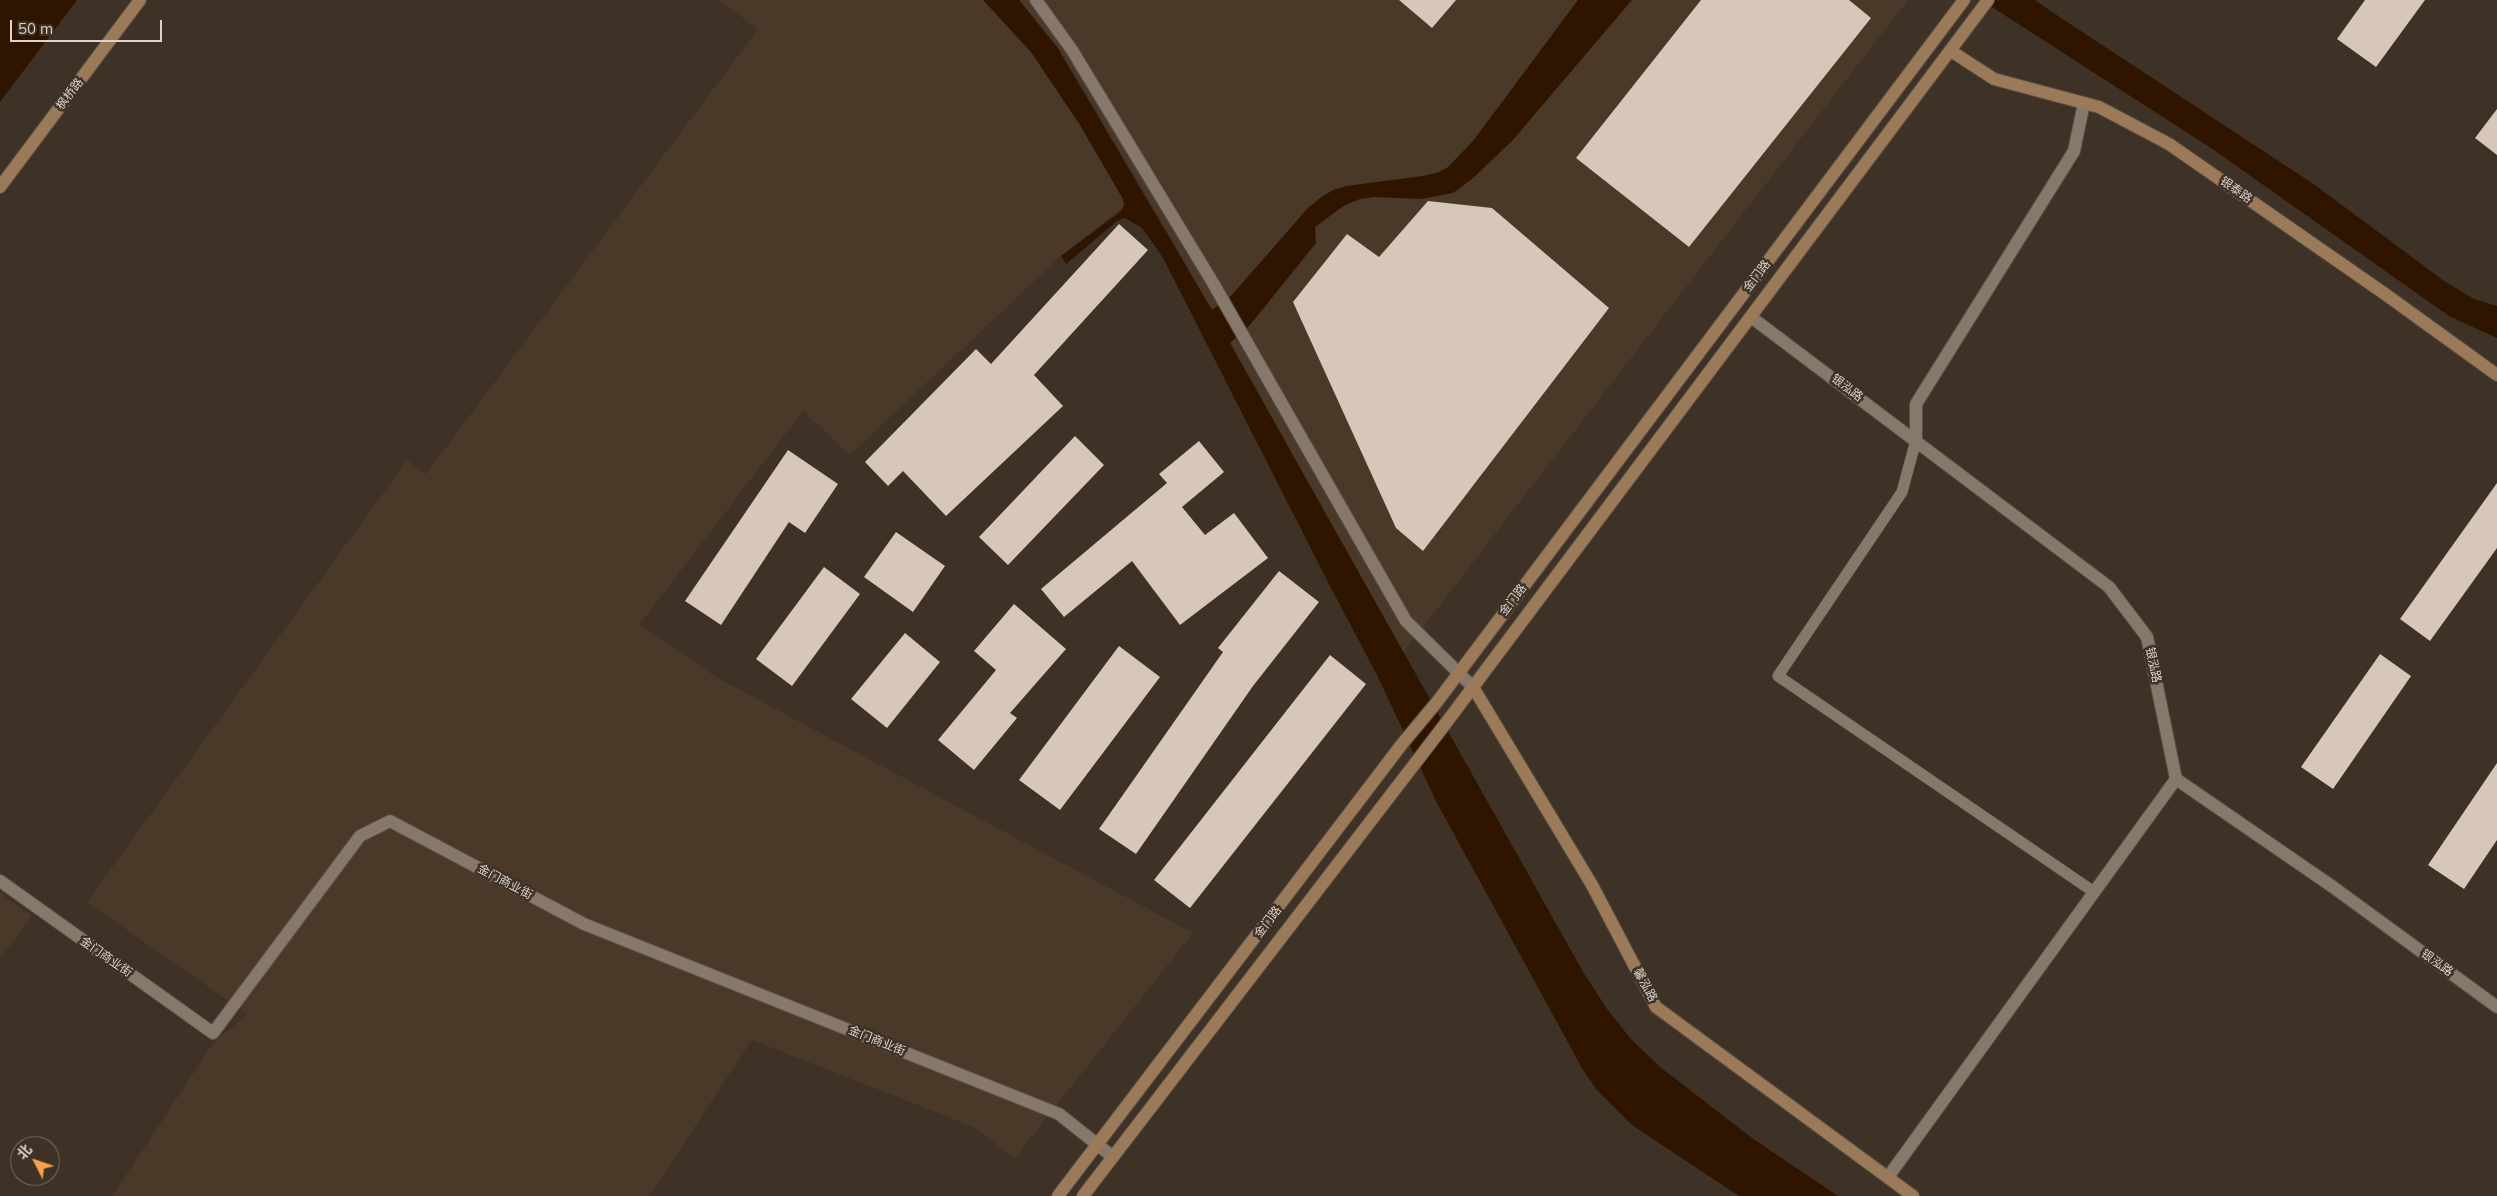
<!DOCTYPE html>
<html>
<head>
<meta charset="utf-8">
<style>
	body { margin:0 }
	#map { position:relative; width:2497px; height:1196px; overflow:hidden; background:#3e3126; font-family:Mulish,"Noto Sans SC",sans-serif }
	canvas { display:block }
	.north { position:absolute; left:10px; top:1136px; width:50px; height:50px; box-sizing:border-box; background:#3e3126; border:1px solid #7d7268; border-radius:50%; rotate:311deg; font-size:14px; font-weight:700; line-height:20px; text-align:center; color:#dcd3cc }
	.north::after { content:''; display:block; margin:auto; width:18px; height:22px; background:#f8a04b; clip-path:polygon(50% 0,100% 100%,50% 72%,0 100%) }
	.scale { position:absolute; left:10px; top:20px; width:152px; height:22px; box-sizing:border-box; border:2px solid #dcd3cc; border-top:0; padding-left:6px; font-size:15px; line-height:18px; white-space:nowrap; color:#dcd3cc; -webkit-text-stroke:4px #3e3126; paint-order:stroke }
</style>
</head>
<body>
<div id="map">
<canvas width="2497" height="1196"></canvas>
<div class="north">北</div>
<div class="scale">50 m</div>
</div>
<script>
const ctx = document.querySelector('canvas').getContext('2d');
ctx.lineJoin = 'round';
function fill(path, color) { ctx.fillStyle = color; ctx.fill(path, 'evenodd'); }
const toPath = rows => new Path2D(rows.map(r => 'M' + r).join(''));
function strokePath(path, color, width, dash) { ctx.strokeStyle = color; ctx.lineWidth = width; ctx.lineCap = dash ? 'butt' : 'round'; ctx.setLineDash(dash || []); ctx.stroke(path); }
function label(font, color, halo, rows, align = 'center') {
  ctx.font = font + ' Mulish,"Noto Sans SC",sans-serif'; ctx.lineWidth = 5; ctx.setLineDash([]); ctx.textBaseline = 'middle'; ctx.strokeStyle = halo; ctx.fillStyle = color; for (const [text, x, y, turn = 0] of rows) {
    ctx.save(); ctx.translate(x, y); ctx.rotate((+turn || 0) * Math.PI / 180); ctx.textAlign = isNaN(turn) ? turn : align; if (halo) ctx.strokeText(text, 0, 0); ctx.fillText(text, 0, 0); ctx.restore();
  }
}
fill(toPath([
	[718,0,983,0,1031,52,1080,125,1123,199,1124,206,1061,256,850,455,803,411,640,624,716,677,1193,933,1014,1159,976,1128,752,1040,649,1196,112,1196,214,1042,247,1014,87,902,407,460,426,474,758,29],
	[1019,0,1908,0,1403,653,1178,250,1078,79,1057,47],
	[0,893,32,916,0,959]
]), '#4a3829');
fill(toPath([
	[0,0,77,0,0,102],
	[983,0,1019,0,1057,47,1212,310,1230,297,1307,209,1320,198,1333,190,1346,186,1423,176,1439,172,1448,167,1473,141,1578,0,1632,0,1512,141,1472,179,1453,193,1421,199,1374,197,1360,199,1345,205,1315,227,1316,243,1250,325,1230,343,1582,970,1607,1009,1631,1039,1660,1067,1752,1138,1838,1196,1739,1196,1632,1125,1596,1089,1582,1068,1437,803,1377,675,1330,586,1162,256,1142,228,1125,218,1117,221,1066,264,1061,256,1121,211,1124,206,1123,199,1080,125,1031,52],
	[1981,0,2035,0,2052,12,2315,185,2444,281,2474,299,2497,306,2497,338,2449,316,2211,148]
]), '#2f1500');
fill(toPath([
	[1399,0,1456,0,1432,28],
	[1701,0,1849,0,1871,18,1689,247,1576,158],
	[2365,0,2425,0,2376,67,2337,39],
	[2497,109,2497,155,2475,138],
	[1428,201,1492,208,1609,308,1423,551,1396,528,1293,302,1347,234,1379,257],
	[1119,224,1148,250,1034,375,1063,406,946,516,903,471,888,486,865,462,976,349,991,364],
	[1075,436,1104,465,1008,565,979,537],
	[1199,441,1224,472,1182,507,1205,535,1234,513,1268,558,1180,625,1132,561,1064,617,1041,589,1167,483,1159,474],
	[788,450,838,484,805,533,789,522,721,625,685,601],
	[2497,483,2497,548,2430,641,2400,619],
	[896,532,945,566,913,612,864,577],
	[824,567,860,594,792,686,756,659],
	[1279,571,1319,602,1253,686,1136,854,1099,829,1223,652,1218,648],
	[1014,604,1066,649,1010,713,1017,718,974,770,938,740,996,670,974,651],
	[905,633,940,662,887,728,851,699],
	[1119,646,1160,677,1060,810,1019,780],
	[2380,654,2411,676,2333,789,2301,767],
	[1330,655,1366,684,1190,908,1154,880],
	[2497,763,2497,840,2464,889,2428,865]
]), '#d7c7b9');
const lane = toPath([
	[1916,440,1902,492,1778,676,2094,892]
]);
const street = toPath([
	[1036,0,1072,50,1213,283,1406,621,1473,687],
	[1751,317,2109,587,2147,637,2176,779,2333,887,2497,1007],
	[1916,440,1916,404,2074,151,2084,103],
	[0,881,213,1033,360,836,390,821,584,924,1059,1114,1113,1157],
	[1888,1177,2176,779]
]);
const secondary = toPath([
	[1951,51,1994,79,2099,107,2169,144,2385,294,2497,375],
	[0,187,140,0],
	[1473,687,1592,885,1656,1007,1913,1196],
	[1058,1196,1402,744,1437,702,1964,0],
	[1083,1196,1446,723,1988,0]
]);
strokePath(lane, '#584d43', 12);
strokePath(street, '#584d43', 14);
strokePath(secondary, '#584d43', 14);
strokePath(lane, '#87786c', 11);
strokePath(street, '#87786c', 12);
strokePath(secondary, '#9b7a5a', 12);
label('12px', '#dcd3cc', '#3e3126', [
	["枫桥路",70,94,-53],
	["银泰路",2236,190,35],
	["金门路",1757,276,-53],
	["银泓路",1847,388,37],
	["金门路",1513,600,-53],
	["银泓路",2153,665,78],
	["金门商业街",505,882,28],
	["金门路",1268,922,-53],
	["金门商业街",106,957,35],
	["银泓路",2437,963,36],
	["馨泓路",1645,985,62],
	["金门商业街",877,1041,22]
]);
</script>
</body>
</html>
